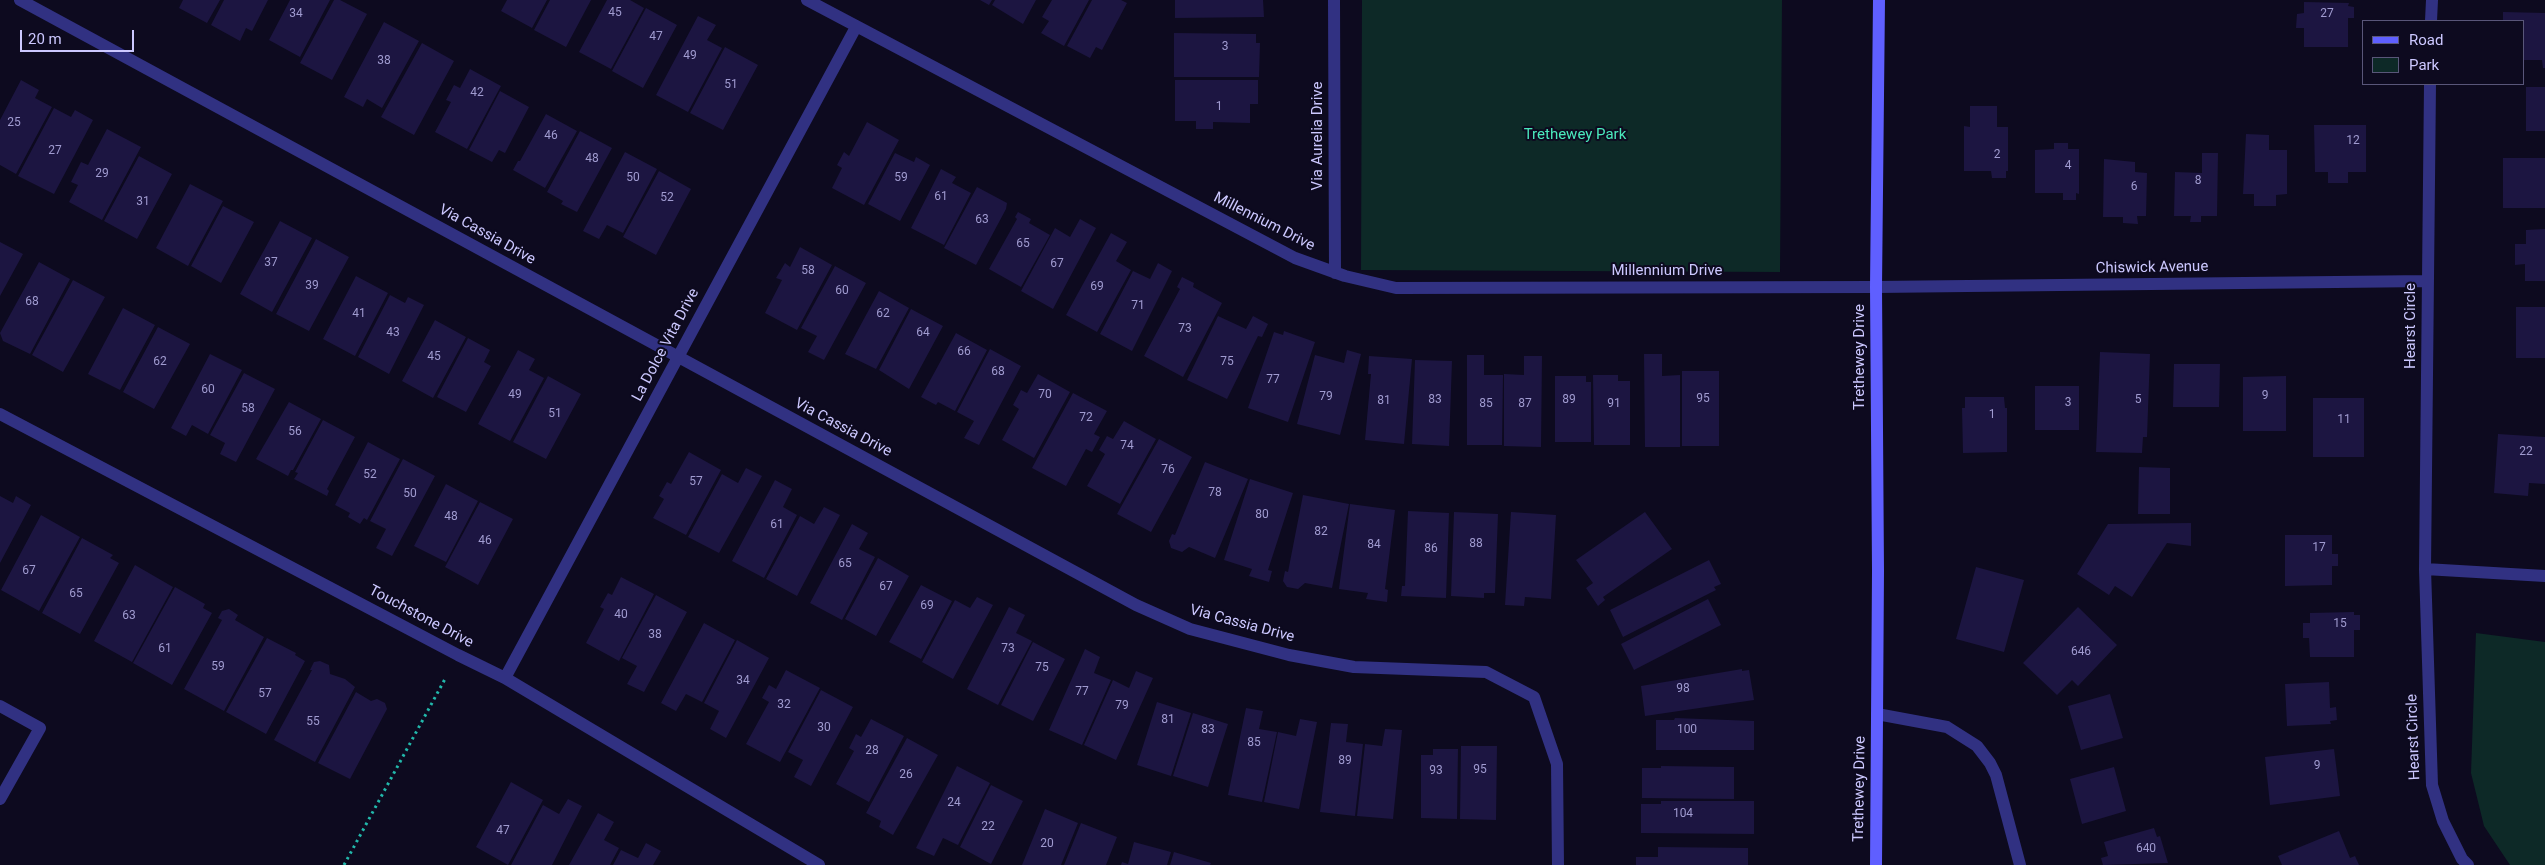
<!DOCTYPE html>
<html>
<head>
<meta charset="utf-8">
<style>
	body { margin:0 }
	#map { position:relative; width:2545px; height:865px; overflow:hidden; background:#0d0a1f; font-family:Roboto,sans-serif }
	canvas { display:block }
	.legend { position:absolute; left:2362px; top:20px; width:162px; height:65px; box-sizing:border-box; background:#0d0a1f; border:1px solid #595679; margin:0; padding:6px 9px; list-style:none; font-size:15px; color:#ccc8ff }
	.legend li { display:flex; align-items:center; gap:10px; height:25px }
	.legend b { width:25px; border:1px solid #595679 }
	.scale { position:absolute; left:20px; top:30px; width:114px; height:22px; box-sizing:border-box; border:2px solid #ccc8ff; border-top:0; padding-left:6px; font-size:15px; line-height:18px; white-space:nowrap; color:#ccc8ff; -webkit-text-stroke:4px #0d0a1f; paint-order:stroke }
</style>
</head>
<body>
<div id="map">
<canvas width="2545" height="865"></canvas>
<ul class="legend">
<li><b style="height:6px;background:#5f5fff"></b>Road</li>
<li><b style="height:14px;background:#0d2927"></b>Park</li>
</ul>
<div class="scale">20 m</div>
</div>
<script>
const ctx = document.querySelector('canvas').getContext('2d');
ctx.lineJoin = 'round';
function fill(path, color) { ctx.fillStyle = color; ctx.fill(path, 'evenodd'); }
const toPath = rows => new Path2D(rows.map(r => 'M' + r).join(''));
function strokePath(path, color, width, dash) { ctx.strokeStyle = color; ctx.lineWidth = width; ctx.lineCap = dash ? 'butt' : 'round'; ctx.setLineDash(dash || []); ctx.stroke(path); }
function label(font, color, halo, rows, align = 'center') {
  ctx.font = font + ' Roboto,sans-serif'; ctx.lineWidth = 4; ctx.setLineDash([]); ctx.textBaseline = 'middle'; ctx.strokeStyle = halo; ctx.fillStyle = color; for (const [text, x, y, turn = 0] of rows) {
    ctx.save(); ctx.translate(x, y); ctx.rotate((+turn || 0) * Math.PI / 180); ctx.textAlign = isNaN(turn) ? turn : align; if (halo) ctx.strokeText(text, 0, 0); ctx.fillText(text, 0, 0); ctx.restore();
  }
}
fill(toPath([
	[1362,0,1782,0,1780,272,1361,270],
	[2476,633,2545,642,2545,865,2510,865,2484,826,2471,773]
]), '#0d2927');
fill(toPath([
	[183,0,220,0,207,23,179,8],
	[224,0,268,0,252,31,246,28,240,41,211,25],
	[290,0,330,0,300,57,269,40],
	[334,0,340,0,367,14,332,80,300,63],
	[507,0,547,0,532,28,501,11],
	[550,0,591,0,566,47,534,30],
	[607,0,630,0,644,8,611,69,579,52],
	[980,0,992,0,989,5],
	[995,0,1036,0,1023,24,992,5],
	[1052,0,1089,0,1064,46,1041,33,1049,21,1042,17],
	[1092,0,1121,0,1127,3,1102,50,1096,47,1090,58,1067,46],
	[1175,0,1263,0,1264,17,1175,18],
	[2304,2,2349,3,2348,6,2354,7,2354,18,2348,18,2348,47,2304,47,2304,28,2296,28,2297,14,2304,13],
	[646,8,677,25,643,88,612,71],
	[2503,12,2545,13,2545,68,2543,68,2542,60,2524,60,2524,21,2503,21],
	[698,16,716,25,707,40,722,48,688,112,656,95],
	[384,22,419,41,382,108,367,99,363,107,344,97],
	[1174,33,1256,34,1256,43,1260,43,1259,77,1174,77],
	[422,43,454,61,414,135,381,117],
	[725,47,758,65,723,130,690,113],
	[470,69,501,86,467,149,435,132,451,102,446,100,454,85,460,88],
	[21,80,39,90,35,98,52,107,16,174,0,165,0,120],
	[1175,80,1258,80,1258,104,1250,104,1250,123,1213,122,1213,129,1196,129,1196,121,1175,121],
	[2526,87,2545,87,2545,131,2526,131],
	[500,91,529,107,505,153,499,150,492,162,469,150],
	[1970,106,1997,106,1997,127,2008,127,2008,171,2006,171,2006,178,1992,178,1991,171,1964,171,1964,126,1970,127],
	[54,108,71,117,75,110,93,120,54,194,18,176],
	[546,114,577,131,545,188,513,170,518,161,520,161],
	[867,122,899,140,864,205,832,188,842,168,837,165,844,152,849,156],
	[2314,125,2366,125,2366,172,2348,172,2348,183,2328,183,2328,172,2315,172],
	[107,129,141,147,102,220,69,202,78,185,71,182,81,162,88,165],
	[580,131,612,148,577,212,561,204,563,201,547,192],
	[2246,134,2269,135,2269,150,2287,150,2287,194,2276,195,2276,206,2254,206,2254,194,2243,194],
	[2054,143,2068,143,2068,149,2079,149,2079,194,2076,193,2076,200,2063,200,2063,193,2035,193,2035,150,2054,149],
	[625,152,657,169,623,233,607,225,599,239,583,231],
	[895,153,914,162,916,157,930,165,900,221,868,204],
	[2202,153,2218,153,2217,216,2201,216,2201,222,2190,222,2191,216,2174,216,2175,172,2202,173],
	[139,156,172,174,137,239,104,221],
	[2503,158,2545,158,2545,208,2503,208],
	[2104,159,2135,162,2135,172,2147,173,2146,216,2137,216,2138,224,2123,223,2123,217,2103,217],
	[941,169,956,177,952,183,971,193,944,245,911,228],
	[659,171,691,189,656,255,623,237],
	[190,184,223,201,188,266,156,248],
	[977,187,1007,203,1006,209,976,265,944,248],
	[223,206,254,222,221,283,191,266],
	[1018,212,1031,219,1029,223,1050,235,1021,287,989,269,1017,219,1015,217],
	[1080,219,1096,228,1053,309,1021,291,1055,228,1070,237],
	[280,221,312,238,272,312,240,294],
	[2545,229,2545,281,2525,281,2525,264,2515,265,2515,244,2526,244,2526,230],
	[1111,233,1127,242,1116,261,1131,270,1097,332,1066,315],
	[316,239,349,257,309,331,276,314],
	[0,242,23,254,0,296],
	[800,247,832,265,797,330,765,313,782,280,776,278,785,263,790,267],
	[39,262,70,279,30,354,3,341,0,333],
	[1158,263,1172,271,1132,351,1100,334,1133,271,1150,279],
	[835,266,866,283,824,360,808,352,817,336,801,328],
	[356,276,388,293,355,356,323,339],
	[1182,277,1194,283,1193,287,1222,303,1183,377,1144,356,1180,289,1177,287],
	[73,280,105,297,63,372,32,355],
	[879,291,909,308,876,369,845,354],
	[390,295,405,303,408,297,424,305,389,374,358,357],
	[2516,307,2545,307,2545,358,2516,358],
	[123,308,155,325,120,390,88,374],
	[911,309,943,326,909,389,879,370],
	[1218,316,1246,329,1253,316,1268,324,1262,337,1258,336,1227,399,1187,380],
	[435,320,466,337,433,398,402,381],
	[158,327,190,344,154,409,123,392],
	[1284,331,1315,342,1288,422,1248,408,1274,332,1283,335],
	[956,333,987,350,955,411,938,402,936,405,921,397],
	[468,338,490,350,484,362,491,366,466,412,437,397],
	[990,349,1021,366,979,445,964,438,974,421,957,412],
	[518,350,535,359,529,370,544,378,510,441,478,424],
	[1347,350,1361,354,1340,435,1297,424,1315,355,1344,363],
	[2100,352,2150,354,2147,437,2143,437,2142,453,2096,452],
	[210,354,242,370,208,434,192,425,186,436,171,428],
	[1644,354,1662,354,1662,376,1680,375,1680,447,1645,447],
	[1467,355,1484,355,1484,375,1503,375,1502,445,1467,445],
	[1369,356,1412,359,1404,444,1365,440,1371,374,1368,374],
	[1524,356,1542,356,1541,447,1504,446,1504,374,1524,375],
	[1415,360,1452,361,1449,446,1412,444],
	[2174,364,2220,364,2219,407,2173,407],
	[1682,371,1719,371,1719,446,1682,446],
	[244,373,275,389,236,462,220,454,225,443,210,435],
	[1038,374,1070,392,1034,458,1002,440,1019,409,1013,405,1021,390,1027,393],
	[1593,375,1618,375,1618,381,1630,381,1630,445,1594,445],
	[548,376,581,394,546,459,513,442],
	[1555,376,1586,376,1586,382,1591,382,1591,442,1555,442],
	[2286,376,2286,431,2243,431,2243,377],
	[2035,386,2079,386,2079,430,2035,430],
	[1073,393,1107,411,1094,434,1100,437,1092,452,1086,449,1066,486,1032,468],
	[1965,397,2004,397,2005,408,2007,408,2007,452,1963,453,1962,408,1965,408],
	[2313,398,2364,398,2364,457,2313,457],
	[289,402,321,419,293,470,291,470,288,476,256,459],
	[323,420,355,437,327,489,329,491,327,496,294,479,298,473,295,472],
	[1124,421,1156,439,1120,504,1087,486,1105,454,1099,450,1107,436,1113,439],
	[2498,434,2545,437,2545,484,2529,483,2528,496,2494,493],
	[1159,439,1192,457,1151,532,1117,514],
	[368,442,400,459,367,520,364,518,360,524,348,517,350,513,335,505],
	[689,452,721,470,686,535,653,518,664,499,659,496,667,482,671,484],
	[403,459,435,476,392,556,376,548,386,529,370,521],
	[1205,462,1248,479,1215,558,1189,547,1182,552,1171,548,1169,541,1172,534,1175,535],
	[2139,467,2170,468,2170,514,2138,514],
	[746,468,762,476,719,553,688,537,722,474,738,483],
	[1250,479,1293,493,1268,570,1272,571,1269,582,1249,576,1252,569,1224,560],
	[775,480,792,489,783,507,797,515,764,578,732,561],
	[446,484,478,501,446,562,414,546],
	[1303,495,1349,504,1332,588,1305,583,1298,589,1287,587,1283,581,1285,571,1288,572],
	[0,496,13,503,16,496,31,505,0,563],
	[480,502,513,519,478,585,445,567],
	[1350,504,1395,510,1385,589,1388,590,1387,602,1366,599,1368,593,1339,589],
	[824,507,840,515,797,596,766,579,800,516,814,524],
	[1408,511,1449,513,1446,598,1401,596,1402,586,1405,586],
	[1454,512,1498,514,1495,593,1484,593,1484,598,1451,596],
	[1511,512,1556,515,1551,599,1525,597,1524,606,1505,605],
	[1645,512,1672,549,1603,597,1605,600,1598,606,1586,588,1593,583,1576,560],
	[41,515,80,537,39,611,1,590],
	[2191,523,2191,546,2167,543,2132,597,2115,586,2109,595,2077,574,2108,524],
	[852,524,868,533,859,549,875,557,842,620,810,603],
	[2285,535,2332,535,2332,554,2338,554,2338,566,2332,566,2332,585,2285,586],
	[82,538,113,555,110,558,119,563,80,634,42,613],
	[878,558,909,576,876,636,845,619],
	[1709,560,1721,584,1714,587,1716,590,1623,637,1610,610],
	[135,565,173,587,132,662,94,641],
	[1976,567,2024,580,2004,652,1956,639],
	[621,577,654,594,619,661,586,643,604,609,600,607,608,593,612,595],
	[921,585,952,601,921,659,889,642],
	[175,587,205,604,203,608,212,613,172,685,133,663],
	[656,595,687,612,644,692,627,684,637,666,622,658],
	[977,597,993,605,953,679,922,662,955,600,970,608],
	[1708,599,1721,625,1634,670,1621,644],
	[1009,607,1025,615,1016,633,1032,641,998,705,967,689],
	[2078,607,2117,645,2078,686,2072,680,2057,695,2023,663],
	[229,609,238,615,235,620,264,637,224,711,184,689,222,620,218,618,222,611],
	[2354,612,2354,615,2360,615,2360,630,2354,630,2354,657,2310,657,2309,638,2303,638,2303,623,2310,623,2310,613],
	[704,623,735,640,702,702,686,694,676,711,661,703],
	[267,638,296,653,295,655,305,661,266,734,226,712],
	[737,640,769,658,726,738,710,729,719,711,704,703],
	[1033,642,1065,659,1033,721,1001,705],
	[1085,649,1100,657,1094,673,1111,680,1082,745,1049,730],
	[320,661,329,665,330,674,345,679,355,687,315,762,274,740,312,670,310,670,314,662],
	[1742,669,1742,671,1749,670,1754,700,1645,716,1641,686],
	[786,670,820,688,780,762,746,744,769,702,762,698,769,685,776,689],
	[1136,671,1153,678,1116,760,1084,745,1113,680,1129,688],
	[2329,682,2330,708,2336,707,2337,720,2330,721,2331,724,2287,726,2285,684],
	[821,690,853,707,811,786,794,777,803,760,788,752],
	[356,692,371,701,377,699,385,703,387,709,350,779,318,763],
	[2110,694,2123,738,2081,750,2068,706],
	[1157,702,1191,713,1171,776,1137,765],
	[1246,708,1263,711,1259,729,1277,732,1262,802,1228,795],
	[1193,713,1228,724,1208,787,1173,776],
	[1675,718,1754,721,1754,750,1656,750,1656,720,1674,720],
	[871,719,904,736,869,802,836,784,854,751,849,748,856,734,861,737],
	[1300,719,1317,722,1299,809,1264,802,1278,732,1296,736],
	[1331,723,1348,724,1346,742,1363,744,1355,816,1320,812],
	[1385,729,1402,730,1393,819,1357,816,1365,744,1382,746],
	[907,738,938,755,893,835,879,827,881,821,866,813],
	[1461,746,1497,746,1496,820,1460,819],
	[1433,749,1458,749,1457,819,1421,818,1421,755,1433,755],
	[2334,749,2340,796,2270,805,2265,757],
	[957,766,990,783,958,845,943,838,934,856,916,848],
	[1661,766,1734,767,1734,799,1642,798,1642,768,1661,768],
	[2114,767,2126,811,2082,824,2070,779],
	[511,782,543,800,508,865,476,847],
	[991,785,1023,801,991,864,960,847],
	[568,799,582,806,552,865,511,865,543,805,559,814],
	[1661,801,1754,801,1754,834,1641,833,1641,804,1661,804],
	[1045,809,1078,823,1061,865,1022,865],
	[598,813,614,822,604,840,619,848,610,865,569,865],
	[1081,823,1117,837,1106,865,1064,865],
	[2154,828,2157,837,2160,836,2168,863,2103,865,2101,858,2108,856,2104,842],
	[2339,831,2350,858,2355,856,2359,865,2282,865,2278,856],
	[1134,842,1171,852,1167,865,1121,865,1122,862,1128,864],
	[646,843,661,851,653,865,613,865,621,850,638,858],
	[1658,847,1748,848,1748,865,1636,865,1636,857,1658,857],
	[1174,852,1211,863,1210,865,1170,865]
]), '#1c1541');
strokePath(toPath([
	[344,865,445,679]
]), '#22b8ab', 3, [2.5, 4]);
strokePath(toPath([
	[0,706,40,728,0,799]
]), '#313182', 12);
strokePath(toPath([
	[20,0,1136,605,1190,629,1289,655,1354,667,1486,672,1534,697,1557,764,1558,865],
	[807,0,1295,258,1345,276,1396,288,1876,287,2428,281],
	[1334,0,1335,273],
	[2431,21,2432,0],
	[2430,84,2425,569,2432,785,2443,821,2462,859,2468,865],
	[0,414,458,655,505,678,819,865],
	[2425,569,2545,576],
	[505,678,856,27],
	[1877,714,1947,727,1977,746,1990,763,1996,775,2020,865]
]), '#313182', 12);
strokePath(toPath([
	[1876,865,1878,571,1876,287,1879,0]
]), '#5f5fff', 12);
label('12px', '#a09bd0', null, [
	["45",615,13],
	["34",296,14],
	["27",2327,14],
	["47",656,37],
	["3",1225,47],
	["49",690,56],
	["38",384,61],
	["51",731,85],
	["42",477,93],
	["1",1219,107],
	["25",14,123],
	["46",551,136],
	["12",2353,141],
	["27",55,151],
	["2",1997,155],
	["48",592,159],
	["4",2068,166],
	["29",102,174],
	["50",633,178],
	["59",901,178],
	["8",2198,181],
	["6",2134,187],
	["61",941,197],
	["52",667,198],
	["31",143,202],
	["63",982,220],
	["65",1023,244],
	["37",271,263],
	["67",1057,264],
	["58",808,271],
	["39",312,286],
	["69",1097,287],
	["60",842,291],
	["68",32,302],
	["71",1138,306],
	["41",359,314],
	["62",883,314],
	["73",1185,329],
	["43",393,333],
	["64",923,333],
	["66",964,352],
	["45",434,357],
	["62",160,362],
	["75",1227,362],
	["68",998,372],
	["77",1273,380],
	["60",208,390],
	["49",515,395],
	["70",1045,395],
	["9",2265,396],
	["79",1326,397],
	["95",1703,399],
	["83",1435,400],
	["89",1569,400],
	["5",2138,400],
	["81",1384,401],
	["3",2068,403],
	["85",1486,404],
	["87",1525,404],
	["91",1614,404],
	["58",248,409],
	["51",555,414],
	["1",1992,415],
	["72",1086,418],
	["11",2344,420],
	["56",295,432],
	["74",1127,446],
	["22",2526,452],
	["76",1168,470],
	["52",370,475],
	["57",696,482],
	["78",1215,493],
	["50",410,494],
	["80",1262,515],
	["48",451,517],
	["61",777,525],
	["82",1321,532],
	["46",485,541],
	["88",1476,544],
	["84",1374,545],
	["17",2319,548],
	["86",1431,549],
	["65",845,564],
	["67",29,571],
	["67",886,587],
	["65",76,594],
	["69",927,606],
	["40",621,615],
	["63",129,616],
	["15",2340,624],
	["38",655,635],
	["61",165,649],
	["73",1008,649],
	["646",2081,652],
	["59",218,667],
	["75",1042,668],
	["34",743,681],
	["98",1683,689],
	["77",1082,692],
	["57",265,694],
	["32",784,705],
	["79",1122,706],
	["81",1168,720],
	["55",313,722],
	["30",824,728],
	["83",1208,730],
	["100",1687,730],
	["85",1254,743],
	["28",872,751],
	["89",1345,761],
	["9",2317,766],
	["95",1480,770],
	["93",1436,771],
	["26",906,775],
	["24",954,803],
	["104",1683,814],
	["22",988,827],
	["47",503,831],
	["20",1047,844],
	["640",2146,849]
]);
label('15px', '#4ae9bc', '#0d0a1f', [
	["Trethewey Park",1575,135]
]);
label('15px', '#ccc8ff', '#0d0a1f', [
	["Via Aurelia Drive",1318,136,-90],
	["Millennium Drive",1264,222,27],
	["Via Cassia Drive",487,235,29],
	["Chiswick Avenue",2152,268,-1],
	["Millennium Drive",1667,271],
	["Hearst Circle",2411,326,-90],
	["La Dolce Vita Drive",666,345,-62],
	["Trethewey Drive",1860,357,-90],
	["Via Cassia Drive",843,428,28],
	["Touchstone Drive",421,617,28],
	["Via Cassia Drive",1242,624,15],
	["Hearst Circle",2414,737,-92],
	["Trethewey Drive",1860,789,-89]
]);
</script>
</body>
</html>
